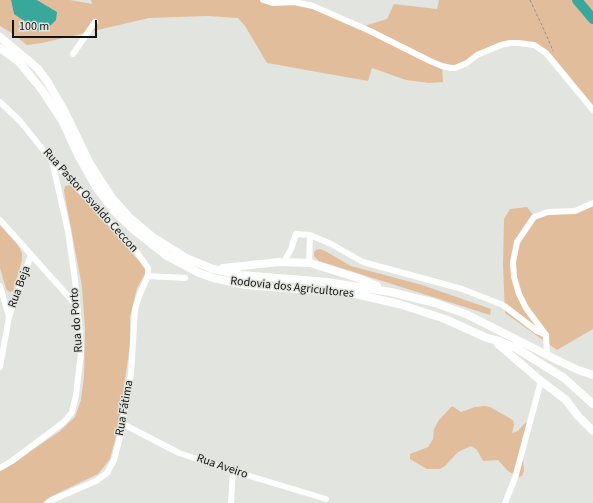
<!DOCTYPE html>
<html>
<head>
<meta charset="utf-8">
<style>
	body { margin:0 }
	#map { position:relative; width:593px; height:503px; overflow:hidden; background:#e2e4df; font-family:"Source Sans 3",sans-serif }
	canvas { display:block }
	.scale { position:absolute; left:12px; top:20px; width:85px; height:18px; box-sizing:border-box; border:2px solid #141413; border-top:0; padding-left:5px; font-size:12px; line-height:14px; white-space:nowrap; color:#141413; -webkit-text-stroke:3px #e2e4df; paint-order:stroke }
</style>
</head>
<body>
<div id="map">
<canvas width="593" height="503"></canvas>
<div class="scale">100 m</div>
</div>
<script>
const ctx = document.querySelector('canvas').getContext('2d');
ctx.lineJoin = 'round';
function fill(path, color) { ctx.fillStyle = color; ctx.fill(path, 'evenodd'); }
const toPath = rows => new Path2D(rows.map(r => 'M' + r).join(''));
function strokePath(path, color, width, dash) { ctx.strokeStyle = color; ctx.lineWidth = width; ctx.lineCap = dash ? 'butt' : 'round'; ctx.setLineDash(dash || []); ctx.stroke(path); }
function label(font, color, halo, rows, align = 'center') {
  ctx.font = font + ' "Source Sans 3",sans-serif'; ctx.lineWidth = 3; ctx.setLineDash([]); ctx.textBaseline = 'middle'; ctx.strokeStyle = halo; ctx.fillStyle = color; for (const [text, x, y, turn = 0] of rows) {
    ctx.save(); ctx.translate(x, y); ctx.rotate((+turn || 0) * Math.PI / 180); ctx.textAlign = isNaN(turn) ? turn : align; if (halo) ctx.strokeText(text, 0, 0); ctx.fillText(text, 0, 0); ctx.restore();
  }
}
fill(toPath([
	[0,0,11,0,14,14,57,12,37,0,70,0,92,4,91,0,293,0,361,27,387,19,394,4,437,9,439,0,593,0,593,110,538,47,510,43,458,67,442,66,443,82,429,83,406,80,372,68,368,81,267,63,245,26,238,18,207,16,149,18,42,43,27,45,13,34,0,26],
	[71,185,88,203,147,270,137,288,130,317,130,345,118,428,110,459,98,474,50,497,42,503,0,503,0,470,11,464,59,432,75,417,81,400,84,376,85,329,82,287,64,191,65,186],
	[593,203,593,329,557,350,505,313,503,265,504,219,510,209,527,207,535,217,575,211],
	[0,225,18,245,22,253,22,261,13,291,9,292,6,289,0,268],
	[320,249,325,251,351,266,422,285,491,309,490,315,319,261,314,256,314,252,316,250],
	[452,406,461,412,475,407,485,406,490,407,513,420,514,425,512,433,518,431,525,423,529,422,523,459,524,471,522,476,519,477,508,471,498,460,483,461,477,450,471,446,458,452,445,466,440,469,427,469,410,459,410,454,428,447,433,439,434,429,439,420]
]), '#e2bd9c');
fill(toPath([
	[11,0,37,0,57,12,56,20,45,31,39,31,14,14]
]), '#39a79a');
strokePath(toPath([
	[577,0,593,19]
]), '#39a79a', 10);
strokePath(toPath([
	[530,0,545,32,553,51]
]), '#939490', 1, [3, 2]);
strokePath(toPath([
	[263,0,273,3,294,2,313,6,370,31,430,61,442,66,451,68,455,68,467,63,477,55,501,45,510,43,518,43,534,45,546,53,593,110],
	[73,54,95,22],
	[0,102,20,121,52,161,134,248,148,268,148,276,185,278],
	[0,220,77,306],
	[284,262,291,249,296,234,310,235,331,244,363,262,462,289,503,305,537,331,546,335],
	[309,263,310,235],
	[0,286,9,317],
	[547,355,546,335,526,308,519,294,514,277,513,262,517,242,534,217,548,212,575,211,593,203],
	[0,367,9,317,31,255],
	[123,424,179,453,233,471,326,499],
	[0,468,12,461,64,422,72,412,76,395,81,353,80,335,75,280,68,231,52,161],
	[48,503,52,500,96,481,107,473,114,460,120,437,131,374,135,310,139,296,148,276],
	[231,503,233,471],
	[505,503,515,478,541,381]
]), '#fff', 6);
strokePath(toPath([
	[0,37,28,60,38,69,47,81,64,110,90,164,112,198,129,217,154,238,186,258,213,269,241,275,327,282,391,292,435,303,466,314,559,361,578,370,593,375],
	[0,48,19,62,42,90,63,122,78,155,96,187,115,212,134,230,167,256,199,273,213,278,245,285,351,293,399,304,445,319,487,338,499,341,516,348,564,378,593,404],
	[223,268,279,262,310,263,358,278,377,286],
	[498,344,541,381,566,400,578,416,593,431]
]), '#fff', 8);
label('12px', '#141413', '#e2e4df', [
	["Rua Pastor Osvaldo Ceccon",90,201,48],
	["Rua Beja",20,287,-70],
	["Rodovia dos Agricultores",292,288,6],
	["Rua do Porto",77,320,-94],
	["Rua Fátima",125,408,-80],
	["Rua Aveiro",222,467,19]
]);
</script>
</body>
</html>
